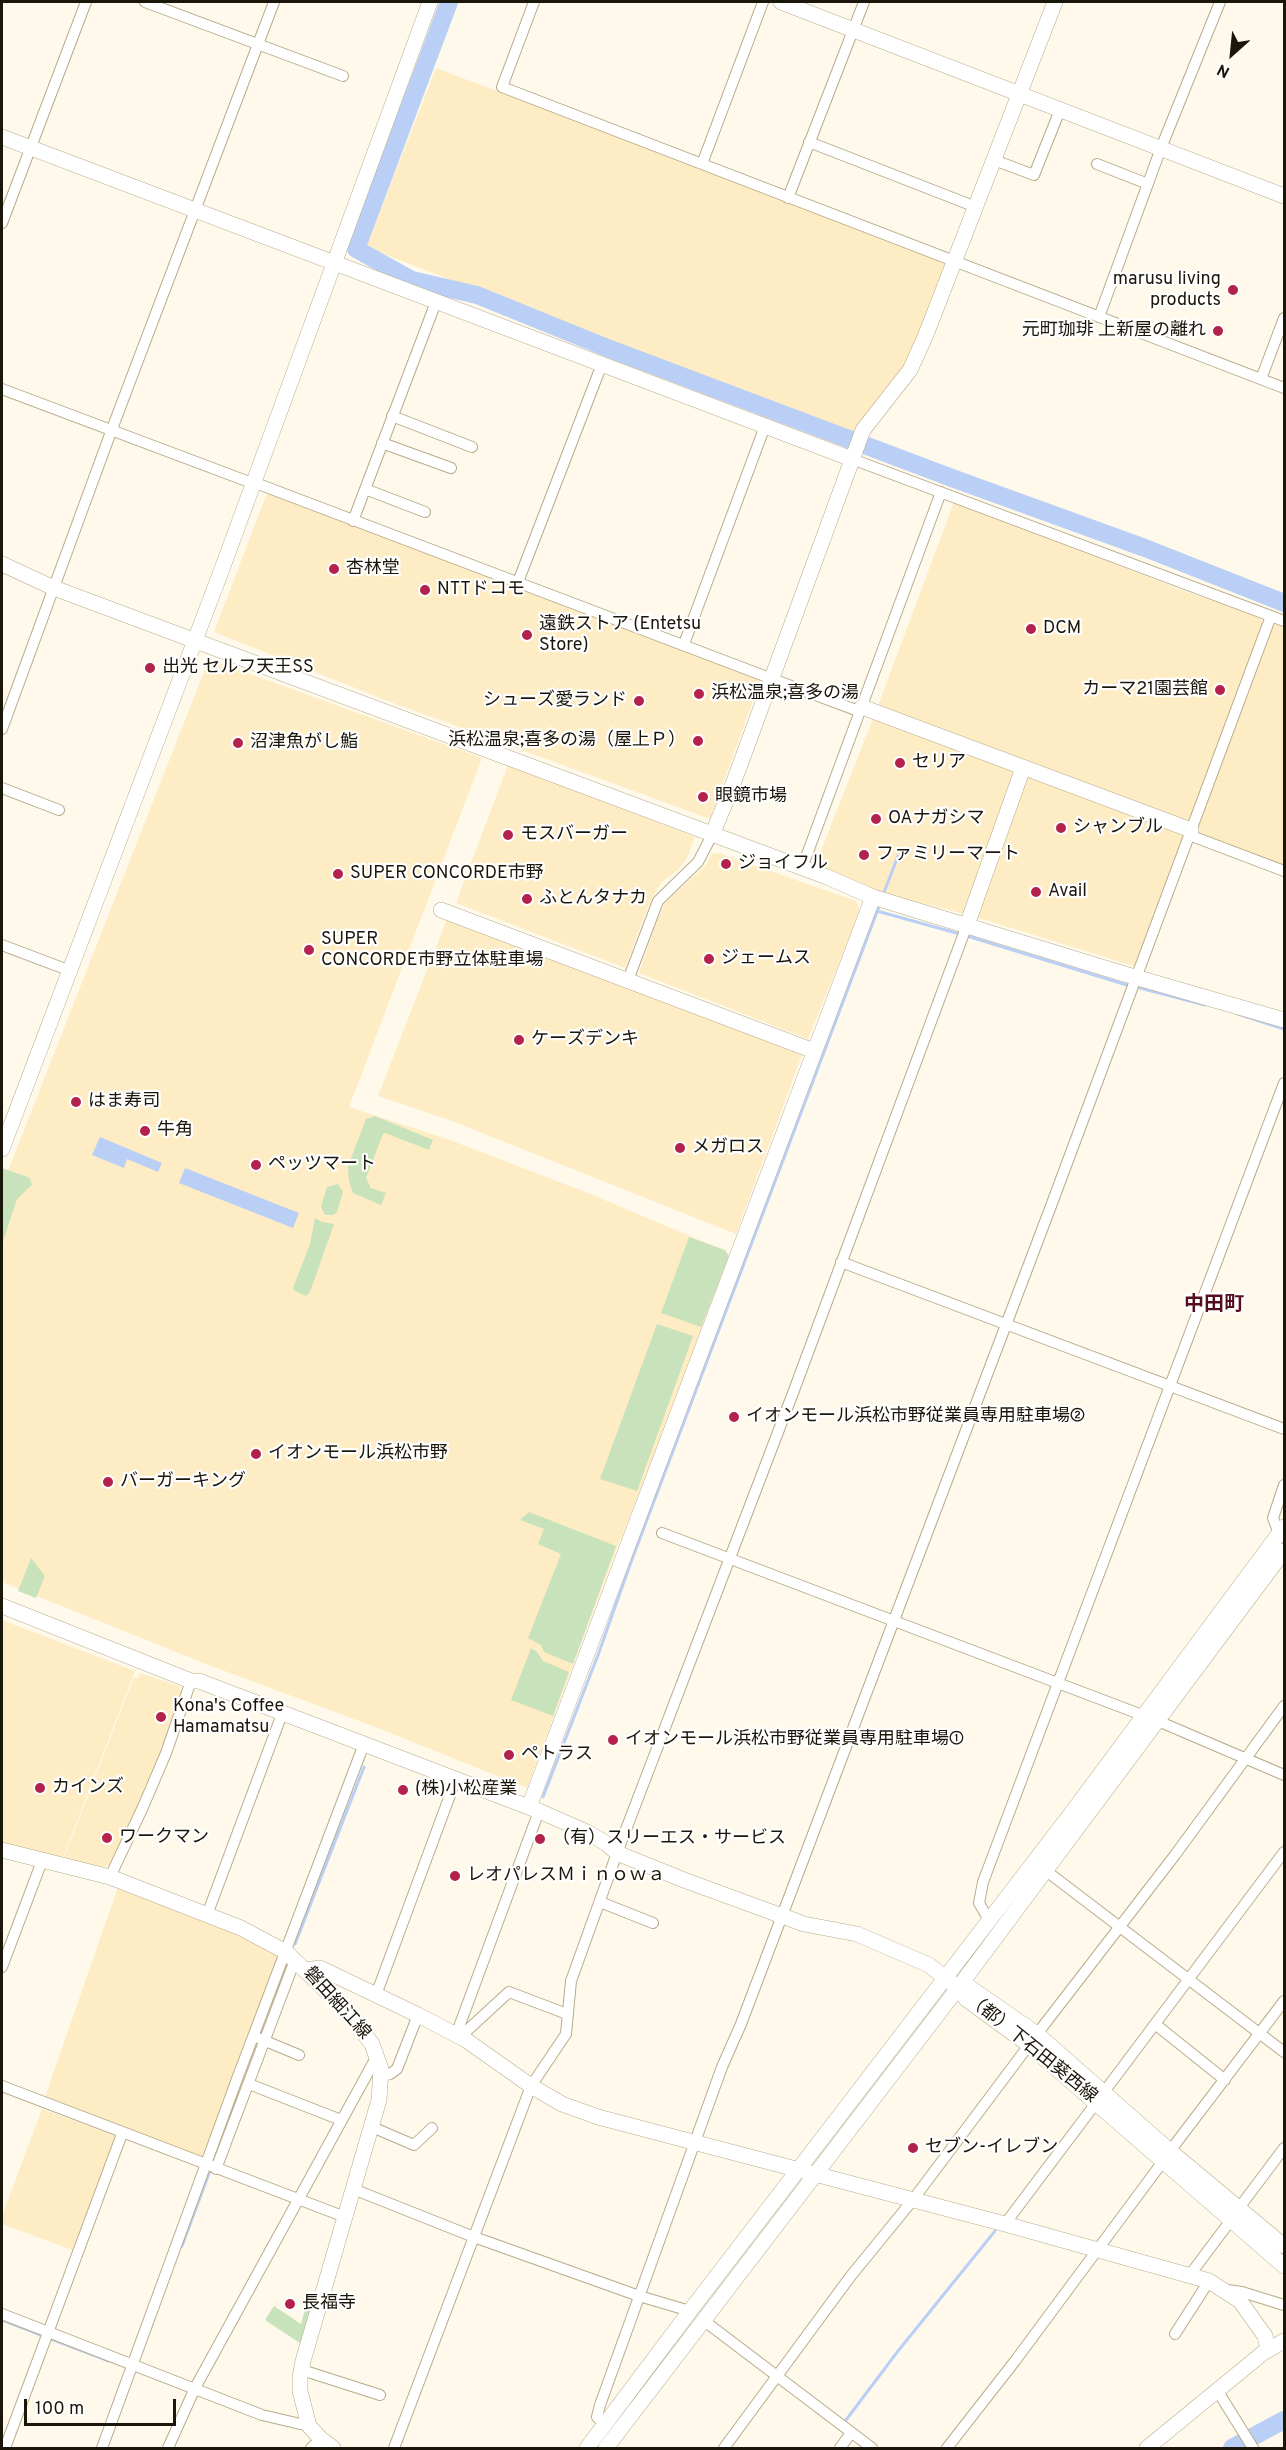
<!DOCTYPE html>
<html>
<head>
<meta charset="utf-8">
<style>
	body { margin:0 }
	#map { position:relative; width:1286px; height:2450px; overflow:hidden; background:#fef9eb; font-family:Overpass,sans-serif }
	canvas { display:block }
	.frame { position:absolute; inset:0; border:3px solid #1b160a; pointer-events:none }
	.north { position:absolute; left:1202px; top:24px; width:60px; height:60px; -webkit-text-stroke:4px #fff; paint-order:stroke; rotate:207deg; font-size:16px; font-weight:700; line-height:24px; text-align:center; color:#1b160a }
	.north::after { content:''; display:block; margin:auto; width:21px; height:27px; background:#1b160a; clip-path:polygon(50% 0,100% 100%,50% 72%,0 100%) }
	.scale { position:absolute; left:24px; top:2399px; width:152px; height:27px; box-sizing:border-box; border:3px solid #1b160a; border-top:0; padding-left:8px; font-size:18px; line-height:21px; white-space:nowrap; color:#1b160a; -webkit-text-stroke:4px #fff; paint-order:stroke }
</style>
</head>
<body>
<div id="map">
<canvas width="1286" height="2450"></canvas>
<div class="frame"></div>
<div class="north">N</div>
<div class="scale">100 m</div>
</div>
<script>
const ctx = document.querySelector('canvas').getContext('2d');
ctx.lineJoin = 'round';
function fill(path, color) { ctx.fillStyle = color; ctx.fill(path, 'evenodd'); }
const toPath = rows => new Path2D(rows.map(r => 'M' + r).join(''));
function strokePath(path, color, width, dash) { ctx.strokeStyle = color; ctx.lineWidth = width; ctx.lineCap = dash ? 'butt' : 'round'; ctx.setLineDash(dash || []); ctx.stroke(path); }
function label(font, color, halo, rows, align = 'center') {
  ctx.font = font + ' Overpass,"Noto Sans JP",sans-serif'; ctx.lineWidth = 4.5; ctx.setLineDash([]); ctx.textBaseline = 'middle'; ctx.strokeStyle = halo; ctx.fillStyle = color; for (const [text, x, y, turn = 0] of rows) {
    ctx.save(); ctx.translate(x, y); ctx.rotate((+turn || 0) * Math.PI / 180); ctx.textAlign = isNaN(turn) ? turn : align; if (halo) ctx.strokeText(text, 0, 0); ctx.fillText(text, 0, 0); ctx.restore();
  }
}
fill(toPath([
	[436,68,949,263,908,365,856,426,853,436,366,247],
	[267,493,761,679,710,819,388,701,214,632],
	[954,502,1184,591,1260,617,1263,626,1134,966,969,915,884,894,815,866,878,706],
	[1277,624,1284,626,1284,868,1194,834,1273,626],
	[209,659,482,758,349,1107,450,1140,588,1193,723,1250,728,1257,685,1376,613,1559,527,1788,373,1726,211,1666,2,1582,2,1186],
	[508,765,695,837,687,858,678,870,662,882,650,901,625,968,456,903],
	[719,853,856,901,860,911,808,1039,639,973,657,921,666,902,705,866,712,854],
	[448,916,802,1055,736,1234,452,1121,378,1096],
	[2,1620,135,1671,62,1860,2,1843],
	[140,1673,179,1686,182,1693,164,1749,111,1864,103,1867,63,1860,134,1677,138,1679],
	[118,1887,238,1933,279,1955,202,2157,45,2097],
	[42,2109,116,2136,72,2250,2,2224,2,2216]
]), '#feedc4');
fill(toPath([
	[375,1116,433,1140,429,1150,385,1133,383,1134,366,1178,371,1188,386,1193,381,1205,353,1193,349,1181,348,1166,366,1119],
	[2,1168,30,1178,32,1185,17,1199,2,1244],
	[338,1184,343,1192,337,1212,333,1215,325,1215,321,1207,327,1187],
	[315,1218,322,1222,334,1224,310,1292,306,1296,295,1291,293,1288,310,1244],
	[689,1237,725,1250,729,1256,701,1327,661,1313],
	[657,1324,693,1336,637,1491,600,1479],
	[529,1512,616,1546,573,1664,544,1652,541,1645,528,1638,561,1554,538,1544,544,1529,520,1520],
	[31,1558,45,1576,36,1598,18,1591],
	[531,1648,537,1652,543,1661,569,1672,553,1716,511,1700],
	[308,2299,313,2302,300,2343,265,2320,274,2306,301,2324]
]), '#c8e2bb');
fill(toPath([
	[100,1137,162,1163,158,1172,127,1159,124,1168,92,1155],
	[185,1168,299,1213,293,1228,179,1183]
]), '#bacff6');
strokePath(toPath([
	[883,895,898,856],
	[877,911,960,934],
	[967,936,1130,986],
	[1136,987,1205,1005],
	[1238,1014,1284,1029],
	[543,1797,598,1655,631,1562,880,904],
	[295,1944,364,1767],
	[182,2246,211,2168],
	[2,2320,41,2335],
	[51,2339,109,2361],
	[843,2424,898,2351,995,2231]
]), '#bacff6', 3);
strokePath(toPath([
	[449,2,356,249,412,280,477,295,610,349,952,478,1145,548,1284,603],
	[1232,2448,1284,2420]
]), '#bacff6', 18);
const street = toPath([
	[145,2,343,76],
	[534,2,502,87,1284,388],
	[809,142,976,207],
	[994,160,1034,175,1060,110],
	[702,164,763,2],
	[1097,164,1148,184],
	[788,198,864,2],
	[2,223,86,2],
	[1099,317,1161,148,1220,2],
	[1261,379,1284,318],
	[2,389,252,483],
	[392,416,472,447],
	[382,443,451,468],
	[852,459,1284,621],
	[253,482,775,680,856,710,862,707],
	[365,489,425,512],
	[353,521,436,302],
	[518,582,602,364],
	[684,644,765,426],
	[2,729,112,429,274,2],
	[2,788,59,810],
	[1189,835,1284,871],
	[802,868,941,492],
	[2,945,68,970],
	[628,980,658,901,698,862,712,835],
	[841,1262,1284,1429],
	[662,1533,1158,1721,1284,1775],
	[1279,1534,1273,1518,1284,1485],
	[1045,1870,1284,2052],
	[110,1877,143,1807,166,1753,191,1681],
	[600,1902,653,1923],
	[207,1915,282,1714],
	[989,1920,979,1903,983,1882,1284,1083],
	[2,1967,42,1861],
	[376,1995,456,1779],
	[1155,2024,1225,2080],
	[1037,2034,1175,1855,1284,1706],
	[456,2035,539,1811],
	[460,2037,509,1992,567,2014],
	[258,2038,299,2055],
	[381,2076,390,2074,397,2069,418,2015],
	[249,2084,341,2120],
	[2,2086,345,2217],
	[1104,2092,1284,1852],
	[372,2127,414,2145,432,2128],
	[1170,2151,1284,2001],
	[216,2169,295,1960],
	[353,2189,474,2237,639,2296,690,2311],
	[1239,2208,1284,2148],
	[1005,2224,1096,2103],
	[1189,2276,1231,2220],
	[1227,2290,1242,2292,1284,2305],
	[2,2314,262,2415,309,2426],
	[703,2320,872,2448],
	[1175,2334,1209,2281],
	[302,2370,380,2395],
	[1217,2390,1253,2448],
	[605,2425,597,2417,600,2405,722,2067,741,2024,1051,1206,1271,616],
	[5,2448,122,2134],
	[102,2448,237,2079,364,1744],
	[168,2448,195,2388,377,2056],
	[311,2448,321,2439],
	[394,2448,531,2086,566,2034,571,1981,617,1853,793,1393,967,925],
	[724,2448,850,2277,912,2201,1029,2045],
	[840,2448,851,2433],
	[947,2448,1015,2361,1164,2160]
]);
const secondary = toPath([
	[781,2,1284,196],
	[2,137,852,459],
	[2,564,54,588,827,877,873,897,1121,973,1284,1020],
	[862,707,1191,830],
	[712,835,733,784,863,430,910,370,925,337,1055,2],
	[441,910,814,1051],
	[967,925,1023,768],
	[2,1149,222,569,430,2],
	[2,1606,191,1681,199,1681,539,1811,587,1832,607,1844,617,1853,684,1880,804,1924,857,1934,929,1965,958,1988,966,1999,1029,2045,1284,2266],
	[529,1807,873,897],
	[2,1850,110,1877,241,1928,286,1952,348,2012,372,2044,381,2069,379,2100,303,2361,300,2378,300,2391,309,2426,321,2439,333,2448],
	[306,1970,320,1968,418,2015,466,2040,531,2086,562,2104,598,2117,1005,2224,1209,2281,1240,2301,1265,2336,1268,2349],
	[958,1988,969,1987,1037,2034,1170,2151,1284,2246],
	[587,2448,690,2311,1073,1811,1284,1527],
	[606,2448,958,1988,1284,1551],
	[1147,2448,1263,2353,1284,2341]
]);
strokePath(street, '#b8ab8b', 12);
strokePath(secondary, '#b8ab8b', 16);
strokePath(street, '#fff', 10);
strokePath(secondary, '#fff', 15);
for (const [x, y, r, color] of [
	[1233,290,6,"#b3224c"],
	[1218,331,6,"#b3224c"],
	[334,569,6,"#b3224c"],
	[425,590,6,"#b3224c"],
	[1031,629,6,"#b3224c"],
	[527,635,6,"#b3224c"],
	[150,668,6,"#b3224c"],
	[1220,690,6,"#b3224c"],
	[699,694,6,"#b3224c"],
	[639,701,6,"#b3224c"],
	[698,741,6,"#b3224c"],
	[238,743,6,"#b3224c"],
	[900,763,6,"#b3224c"],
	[703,797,6,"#b3224c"],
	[876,819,6,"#b3224c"],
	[1061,828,6,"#b3224c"],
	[508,835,6,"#b3224c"],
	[864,855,6,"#b3224c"],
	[726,864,6,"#b3224c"],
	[338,874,6,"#b3224c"],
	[1036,892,6,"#b3224c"],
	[527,899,6,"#b3224c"],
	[309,950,6,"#b3224c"],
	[709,959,6,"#b3224c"],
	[519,1040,6,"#b3224c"],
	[76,1102,6,"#b3224c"],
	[145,1131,6,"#b3224c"],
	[680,1148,6,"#b3224c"],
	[256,1165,6,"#b3224c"],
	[734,1417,6,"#b3224c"],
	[256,1454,6,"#b3224c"],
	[108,1482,6,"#b3224c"],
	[161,1717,6,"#b3224c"],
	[613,1740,6,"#b3224c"],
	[509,1755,6,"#b3224c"],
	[40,1788,6,"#b3224c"],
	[403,1790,6,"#b3224c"],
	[107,1838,6,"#b3224c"],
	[540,1839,6,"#b3224c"],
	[455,1876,6,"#b3224c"],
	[913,2148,6,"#b3224c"],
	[290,2304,6,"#b3224c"]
]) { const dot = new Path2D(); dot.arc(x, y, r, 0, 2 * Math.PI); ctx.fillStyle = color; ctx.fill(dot); strokePath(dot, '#fff', 2); }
label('18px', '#1b160a', '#fff', [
	["marusu living",1221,280,"right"],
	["products",1221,301,"right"],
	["元町珈琲 上新屋の離れ",1206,331,"right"],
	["杏林堂",346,569],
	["NTTドコモ",437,590],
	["遠鉄ストア (Entetsu",539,625],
	["Store)",539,646],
	["DCM",1043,629],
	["出光 セルフ天王SS",162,668],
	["カーマ21園芸館",1208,690,"right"],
	["浜松温泉;喜多の湯",711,694],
	["シューズ愛ランド",627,701,"right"],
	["浜松温泉;喜多の湯（屋上Ｐ）",686,741,"right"],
	["沼津魚がし鮨",250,743],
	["セリア",912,763],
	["眼鏡市場",715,797],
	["OAナガシマ",888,819],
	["シャンブル",1073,828],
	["モスバーガー",520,835],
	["ファミリーマート",876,855],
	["ジョイフル",738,864],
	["SUPER CONCORDE市野",350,874],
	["Avail",1048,892],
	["ふとんタナカ",539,899],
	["SUPER",321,940],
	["CONCORDE市野立体駐車場",321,961],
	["ジェームス",721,959],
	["ケーズデンキ",531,1040],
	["はま寿司",88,1102],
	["牛角",157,1131],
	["メガロス",692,1148],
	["ペッツマート",268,1165],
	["イオンモール浜松市野従業員専用駐車場②",746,1417],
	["イオンモール浜松市野",268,1454],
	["バーガーキング",120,1482],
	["Kona's Coffee",173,1707],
	["Hamamatsu",173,1728],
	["イオンモール浜松市野従業員専用駐車場①",625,1740],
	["ペトラス",521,1755],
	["カインズ",52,1788],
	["(株)小松産業",415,1790],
	["ワークマン",119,1838],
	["（有）スリーエス・サービス",552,1839],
	["レオパレスＭｉｎｏｗａ",467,1876],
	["セブン-イレブン",925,2148],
	["長福寺",302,2304]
], 'left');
label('18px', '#1b160a', '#fff', [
	["磐田細江線",336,2004,48],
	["（都）下石田葵西線",1031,2049,39]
]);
label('bold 20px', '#530e20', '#fff', [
	["中田町",1214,1306]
]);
</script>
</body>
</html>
